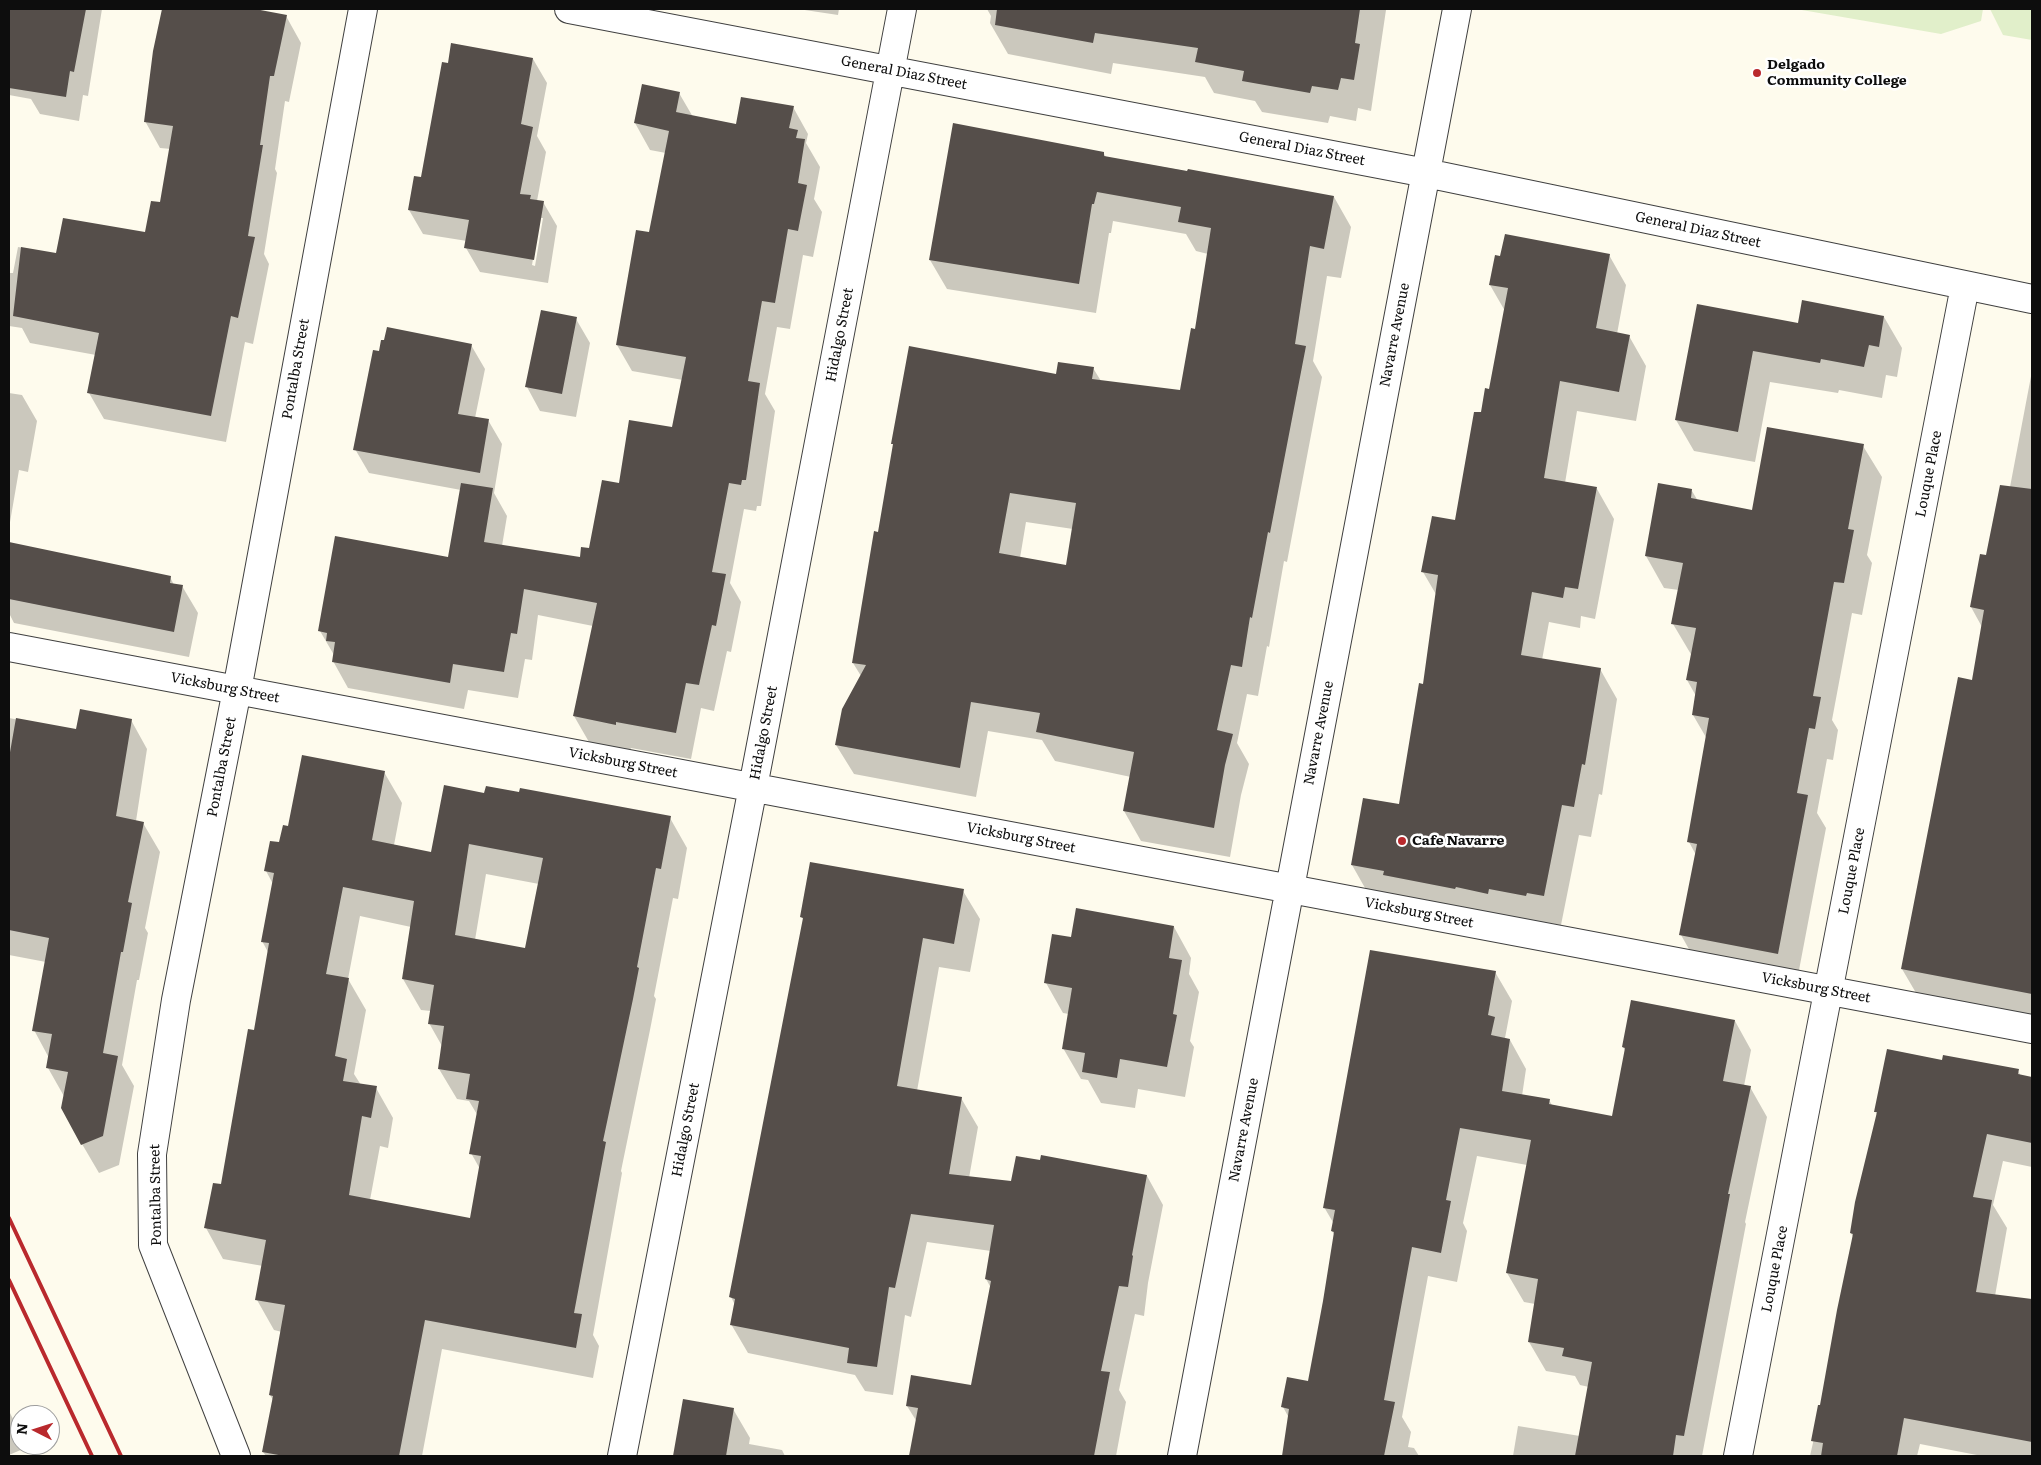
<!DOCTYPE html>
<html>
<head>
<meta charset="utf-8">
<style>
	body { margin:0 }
	#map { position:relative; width:2041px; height:1465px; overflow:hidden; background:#fefbed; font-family:Literata,serif }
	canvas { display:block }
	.frame { position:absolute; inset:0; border:10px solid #0d0d0d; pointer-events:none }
	.north { position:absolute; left:10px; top:1405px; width:50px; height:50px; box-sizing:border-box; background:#fff; border:1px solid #9e9e9e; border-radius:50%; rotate:275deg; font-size:14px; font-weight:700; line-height:20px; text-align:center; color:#0d0d0d }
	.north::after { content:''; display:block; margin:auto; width:18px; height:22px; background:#b9292d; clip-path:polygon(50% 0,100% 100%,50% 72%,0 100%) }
</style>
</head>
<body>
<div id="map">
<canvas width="2041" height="1465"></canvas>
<div class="frame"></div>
<div class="north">N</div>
</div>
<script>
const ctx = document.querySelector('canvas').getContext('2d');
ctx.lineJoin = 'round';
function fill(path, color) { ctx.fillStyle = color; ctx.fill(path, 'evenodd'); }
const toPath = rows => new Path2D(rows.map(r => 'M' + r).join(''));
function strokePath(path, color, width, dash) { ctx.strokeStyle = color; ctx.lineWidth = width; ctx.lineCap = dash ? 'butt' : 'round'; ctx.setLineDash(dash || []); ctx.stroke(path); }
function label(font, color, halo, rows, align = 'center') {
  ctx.font = font + ' Literata,serif'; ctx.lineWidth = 5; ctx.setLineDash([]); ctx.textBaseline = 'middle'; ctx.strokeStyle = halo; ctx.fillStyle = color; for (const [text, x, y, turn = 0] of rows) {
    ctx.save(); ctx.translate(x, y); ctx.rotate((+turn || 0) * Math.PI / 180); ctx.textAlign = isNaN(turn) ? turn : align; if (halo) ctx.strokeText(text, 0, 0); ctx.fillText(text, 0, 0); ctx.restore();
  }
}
fill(toPath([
	[1796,9,1983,9,1981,21,1941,34],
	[1990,9,2032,9,2032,40,2003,35]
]), '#e1efca');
fill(toPath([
	[9,9,102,9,88,96,83,95,79,121,40,114,31,99,9,95],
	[163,9,249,9,286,16,301,43,289,102,285,101,275,169,277,173,264,254,269,264,253,344,245,342,226,442,104,419,89,393,96,355,30,343,22,328,9,326,9,273,13,273,18,247,57,254,146,234,161,204,171,149,160,148,145,121,154,52],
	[798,9,839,9,838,15],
	[987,9,1385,9,1386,10,1371,111,1358,108,1356,121,1330,116,1328,123,1262,112,1255,101,1214,93,1205,77,1113,63,1111,74,1008,54,990,23,991,16],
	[533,59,547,83,537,136,546,152,537,201,543,202,557,226,548,283,480,272,466,248,467,241,423,234,409,210,422,179,449,64],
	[540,218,543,218,535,266,532,265],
	[679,93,693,117,737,126,793,107,808,134,806,143,820,167,814,199,822,212,813,257,803,255,790,329,777,327,765,394,775,411,761,506,757,506,756,511,744,509,730,583,741,602,731,652,727,651,714,711,701,708,691,759,631,748,630,751,589,742,574,716,593,626,538,615,532,660,525,659,518,698,468,690,464,709,348,688,333,661,334,655,320,631,449,558,461,490,369,473,355,449,471,345,485,369,475,418,488,420,502,444,494,493,507,516,502,546,581,558,590,550,620,485,673,429,683,380,632,371,617,345,650,234,666,153,650,150,635,123],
	[1104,154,1106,157,1334,197,1351,227,1341,278,1327,276,1313,361,1322,377,1287,562,1284,561,1269,647,1267,646,1258,696,1247,694,1237,743,1249,764,1241,795,1230,857,1141,841,1124,811,1131,777,1055,761,1042,740,988,731,976,797,854,774,836,745,861,676,853,663,879,533,894,446,892,443,1057,375,1093,368,1101,381,1181,391,1196,330,1208,254,1196,251,1186,234,1113,221,1111,233,1109,233,1096,313,947,289,930,260],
	[1026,522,1073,529,1067,566,1020,558],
	[1609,255,1626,285,1617,334,1629,336,1646,366,1636,421,1577,411,1565,483,1597,489,1614,519,1595,619,1581,616,1580,628,1549,622,1542,660,1600,669,1617,699,1602,795,1599,794,1591,837,1579,835,1561,925,1543,922,1543,925,1369,895,1352,865,1400,806,1424,685,1437,596,1423,572,1456,522,1482,413,1490,390,1505,311,1490,285],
	[1698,306,1799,325,1884,317,1902,348,1897,377,1886,375,1882,398,1839,390,1838,393,1770,382,1755,462,1694,451,1676,420],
	[576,319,590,343,576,417,540,411,527,387],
	[2032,371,2032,1020,1919,998,1902,969,1973,681,1982,627,1971,607,2010,487],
	[9,393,22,395,37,421,28,472,19,470,9,528],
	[1863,446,1882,477,1867,555,1872,563,1862,615,1852,613,1832,720,1838,730,1833,760,1827,759,1817,813,1826,828,1796,986,1699,967,1681,935,1696,855,1689,842,1707,739,1693,715,1696,696,1687,680,1692,656,1673,624,1679,590,1664,588,1646,556,1692,491,1698,501,1753,512],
	[9,543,170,577,174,585,182,586,198,613,189,657,14,623,9,613],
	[9,718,77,731,131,720,147,749,136,821,143,823,160,852,145,928,148,933,139,980,137,980,122,1065,134,1086,119,1165,99,1173,82,1144,65,1098,48,1068,49,1058,34,1030,46,962,9,955],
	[384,772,402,803,394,845,432,853,485,794,670,818,687,848,678,899,673,898,654,996,656,999,650,1030,621,1171,622,1173,593,1335,599,1346,593,1378,442,1349,422,1456,266,1456,263,1452,273,1400,270,1395,282,1332,274,1330,257,1300,263,1266,223,1259,206,1228,222,1185,255,1031,268,952,262,941,273,884,266,871,289,828],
	[486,874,539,884,526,949,475,940],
	[360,916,411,927,403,979,421,1010,431,1011,429,1023,442,1046,439,1069,457,1099,469,1101,478,1116,471,1153,480,1169,471,1219,370,1200,380,1146,388,1148,393,1118,376,1088,361,1085,354,1074,366,1010,348,979],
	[963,891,980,919,970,972,939,967,917,1091,961,1098,978,1127,969,1178,1012,1182,1147,1176,1163,1205,1148,1283,1144,1316,1135,1314,1119,1390,1126,1402,1116,1456,910,1456,917,1422,907,1406,972,1386,991,1288,986,1279,991,1251,927,1242,911,1317,905,1315,893,1395,865,1391,855,1375,748,1353,731,1324,735,1305,731,1297,804,921,802,917],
	[1174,927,1191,958,1189,974,1199,992,1190,1041,1194,1047,1185,1097,1138,1089,1135,1108,1101,1103,1088,1080,1081,1079,1063,1048,1069,1014,1063,1013,1046,983,1072,939],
	[1495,972,1512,1001,1505,1038,1510,1040,1526,1069,1522,1096,1549,1100,1552,1105,1613,1117,1626,1052,1623,1047,1735,1021,1751,1050,1744,1086,1750,1087,1767,1117,1745,1222,1746,1224,1702,1456,1513,1456,1518,1426,1580,1436,1589,1387,1580,1385,1575,1376,1546,1371,1529,1342,1535,1304,1524,1302,1507,1273,1527,1165,1477,1156,1463,1223,1467,1231,1457,1282,1428,1276,1402,1417,1411,1432,1408,1447,1414,1448,1419,1456,1284,1456,1289,1418,1283,1407,1309,1382,1335,1236,1332,1231,1334,1224,1324,1207],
	[1943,1061,2018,1071,2021,1076,2032,1078,2032,1167,2003,1161,1993,1205,2007,1228,1995,1296,2032,1300,2032,1456,1982,1456,1920,1444,1917,1456,1810,1456,1821,1407,1853,1237,1851,1233,1877,1115,1875,1111],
	[684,1400,733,1409,750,1438,749,1444,782,1450,785,1456,674,1456],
	[9,1411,20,1433,18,1440,23,1449,9,1455]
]), '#0003');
fill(toPath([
	[9,9,86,9,74,72,70,71,66,97,9,88],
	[162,9,255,9,287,15,274,76,270,76,260,145,263,145,248,236,255,237,238,318,231,316,211,416,87,393,99,333,13,316,21,247,56,253,63,218,145,232,151,201,160,202,173,126,144,122,153,51],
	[997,9,1360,9,1355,43,1360,44,1354,80,1341,78,1338,90,1312,86,1310,93,1242,81,1244,71,1195,62,1198,48,1095,33,1093,43,995,25],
	[451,43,533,58,521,124,533,127,520,194,531,195,530,199,544,201,534,260,464,248,469,220,408,210,414,176,421,177,442,62,448,63],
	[642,84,680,92,676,112,736,124,741,97,794,106,789,128,798,130,796,138,805,139,798,183,807,185,798,231,788,229,775,303,762,301,748,381,760,383,746,480,742,480,741,485,729,483,712,572,726,574,716,626,712,625,699,685,686,683,676,733,616,722,616,725,573,716,597,603,524,589,517,634,511,633,504,672,453,664,450,683,332,662,335,642,326,641,327,633,318,631,335,536,448,557,461,483,493,488,484,542,580,557,581,547,589,548,602,480,619,483,629,420,672,427,686,357,616,345,636,230,649,232,669,131,634,123],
	[953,123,1104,152,1104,156,1187,171,1188,169,1334,196,1324,249,1310,246,1295,344,1306,346,1270,533,1268,532,1252,618,1250,617,1242,667,1231,665,1217,730,1233,734,1225,765,1214,828,1123,811,1134,752,1036,732,1040,713,971,702,960,768,835,745,842,709,866,665,852,663,874,531,878,532,893,444,891,444,909,346,1056,374,1058,362,1094,367,1092,379,1180,390,1191,328,1195,329,1211,228,1178,222,1181,207,1097,192,1094,204,1092,204,1079,284,929,260],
	[1010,493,1076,503,1066,565,999,553],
	[1505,234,1610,254,1596,328,1630,335,1619,392,1560,381,1544,478,1597,487,1578,589,1565,587,1563,598,1532,592,1521,655,1601,668,1585,765,1582,764,1574,807,1562,805,1544,896,1527,893,1526,896,1489,889,1488,894,1456,887,1455,889,1383,875,1384,871,1351,865,1363,798,1399,804,1419,683,1423,684,1438,575,1421,572,1432,516,1455,520,1474,412,1481,412,1485,388,1489,389,1508,288,1489,285,1495,255,1500,256],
	[1802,300,1884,316,1879,347,1869,345,1864,367,1821,359,1820,363,1753,351,1738,432,1675,420,1697,304,1798,323],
	[541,310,577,317,562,394,525,387],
	[387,327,472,344,458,414,489,419,480,473,353,450,373,350,379,351,381,340,384,340],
	[1767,427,1864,444,1848,529,1854,530,1844,583,1834,582,1813,696,1821,697,1815,729,1809,728,1797,793,1808,795,1778,954,1679,935,1697,844,1687,842,1709,718,1692,715,1697,682,1686,680,1696,628,1671,624,1683,563,1645,556,1658,483,1692,489,1691,498,1752,510],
	[2000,485,2032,489,2032,994,1901,969,1958,677,1972,680,1984,610,1970,607,1980,554,1986,555],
	[9,542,171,576,170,583,183,585,174,632,9,599],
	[80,709,132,719,116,816,144,822,128,902,132,903,123,952,121,952,103,1053,118,1056,103,1136,81,1145,61,1108,68,1072,46,1068,52,1034,32,1031,49,938,9,930,9,758,16,718,76,729],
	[302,755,385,771,372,840,431,852,444,785,484,793,486,786,519,792,520,788,671,816,661,869,656,868,637,967,639,968,633,999,603,1141,606,1142,574,1313,582,1314,576,1348,425,1320,399,1456,284,1456,262,1452,273,1396,269,1395,285,1305,255,1300,266,1240,204,1228,213,1183,221,1184,248,1029,254,1030,269,943,261,942,274,873,264,871,270,841,279,842,283,825,288,826],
	[469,844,543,858,525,948,455,935],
	[343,887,414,901,402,979,434,985,428,1024,444,1026,438,1069,470,1074,466,1099,479,1101,469,1154,481,1156,470,1218,349,1195,362,1116,371,1118,377,1086,343,1081,347,1059,335,1056,349,978,326,974],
	[810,862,964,889,954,944,923,938,897,1086,962,1097,949,1174,1011,1181,1016,1156,1040,1160,1041,1155,1147,1175,1132,1255,1133,1256,1128,1287,1119,1286,1101,1371,1110,1372,1094,1456,909,1456,918,1408,906,1406,911,1375,971,1385,991,1281,985,1279,994,1225,911,1214,895,1288,889,1287,877,1367,847,1363,849,1348,730,1325,735,1299,729,1297,803,918,800,917],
	[1076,908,1174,926,1169,958,1182,960,1173,1014,1177,1015,1167,1067,1120,1059,1117,1078,1082,1072,1085,1053,1062,1049,1072,988,1044,983,1052,934,1071,937],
	[1370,950,1496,971,1488,1015,1495,1017,1491,1035,1510,1039,1502,1091,1550,1099,1549,1104,1612,1116,1625,1048,1622,1047,1631,1000,1735,1020,1723,1081,1751,1086,1728,1194,1730,1194,1684,1436,1676,1435,1673,1456,1575,1456,1592,1362,1562,1356,1564,1348,1528,1342,1538,1279,1506,1273,1531,1140,1460,1128,1446,1200,1451,1201,1441,1253,1412,1247,1384,1400,1395,1402,1384,1456,1282,1456,1289,1409,1281,1407,1287,1377,1308,1381,1323,1301,1334,1232,1331,1231,1335,1210,1323,1208],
	[1887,1049,1942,1060,1943,1055,2019,1069,2018,1074,2032,1077,2032,1143,1987,1134,1973,1197,1992,1200,1976,1292,2032,1299,2032,1442,1904,1418,1897,1456,1821,1456,1823,1443,1811,1441,1818,1405,1820,1405,1837,1310,1853,1234,1850,1233,1855,1202,1877,1112,1874,1112],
	[683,1399,734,1408,726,1456,673,1456]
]), '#554e4a');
const street = toPath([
	[569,9,1426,173,2032,299],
	[9,647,2032,1029],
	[236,1456,153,1245,152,1154,176,1000,237,690,363,9],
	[622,1456,753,787,902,9],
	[1182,1456,1457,9],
	[1738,1456,1965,286]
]);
strokePath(street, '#404040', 30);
strokePath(street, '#fff', 28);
strokePath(toPath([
	[9,1218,121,1456],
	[9,1280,92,1456]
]), '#b9292d', 4);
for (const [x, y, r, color] of [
	[1757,73,5,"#b9292d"],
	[1402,841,5,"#b9292d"]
]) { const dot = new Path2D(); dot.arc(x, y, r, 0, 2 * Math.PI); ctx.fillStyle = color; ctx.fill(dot); strokePath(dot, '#fff', 2); }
label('bold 14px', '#0d0d0d', '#fff', [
	["Delgado",1767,65],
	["Community College",1767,81],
	["Cafe Navarre",1412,841]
], 'left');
label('14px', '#0d0d0d', '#fff', [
	["General Diaz Street",904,73,11],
	["General Diaz Street",1302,149,11],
	["General Diaz Street",1698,230,12],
	["Hidalgo Street",840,335,-79],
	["Navarre Avenue",1395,335,-79],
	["Pontalba Street",296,369,-80],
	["Louque Place",1929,474,-79],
	["Vicksburg Street",225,688,11],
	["Hidalgo Street",764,733,-79],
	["Navarre Avenue",1319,733,-79],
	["Vicksburg Street",623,763,11],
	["Pontalba Street",222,767,-79],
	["Vicksburg Street",1021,838,11],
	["Louque Place",1852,871,-79],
	["Vicksburg Street",1419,913,11],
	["Vicksburg Street",1816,988,11],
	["Hidalgo Street",686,1130,-79],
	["Navarre Avenue",1244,1130,-79],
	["Pontalba Street",156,1195,-91],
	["Louque Place",1775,1269,-79]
]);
</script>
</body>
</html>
